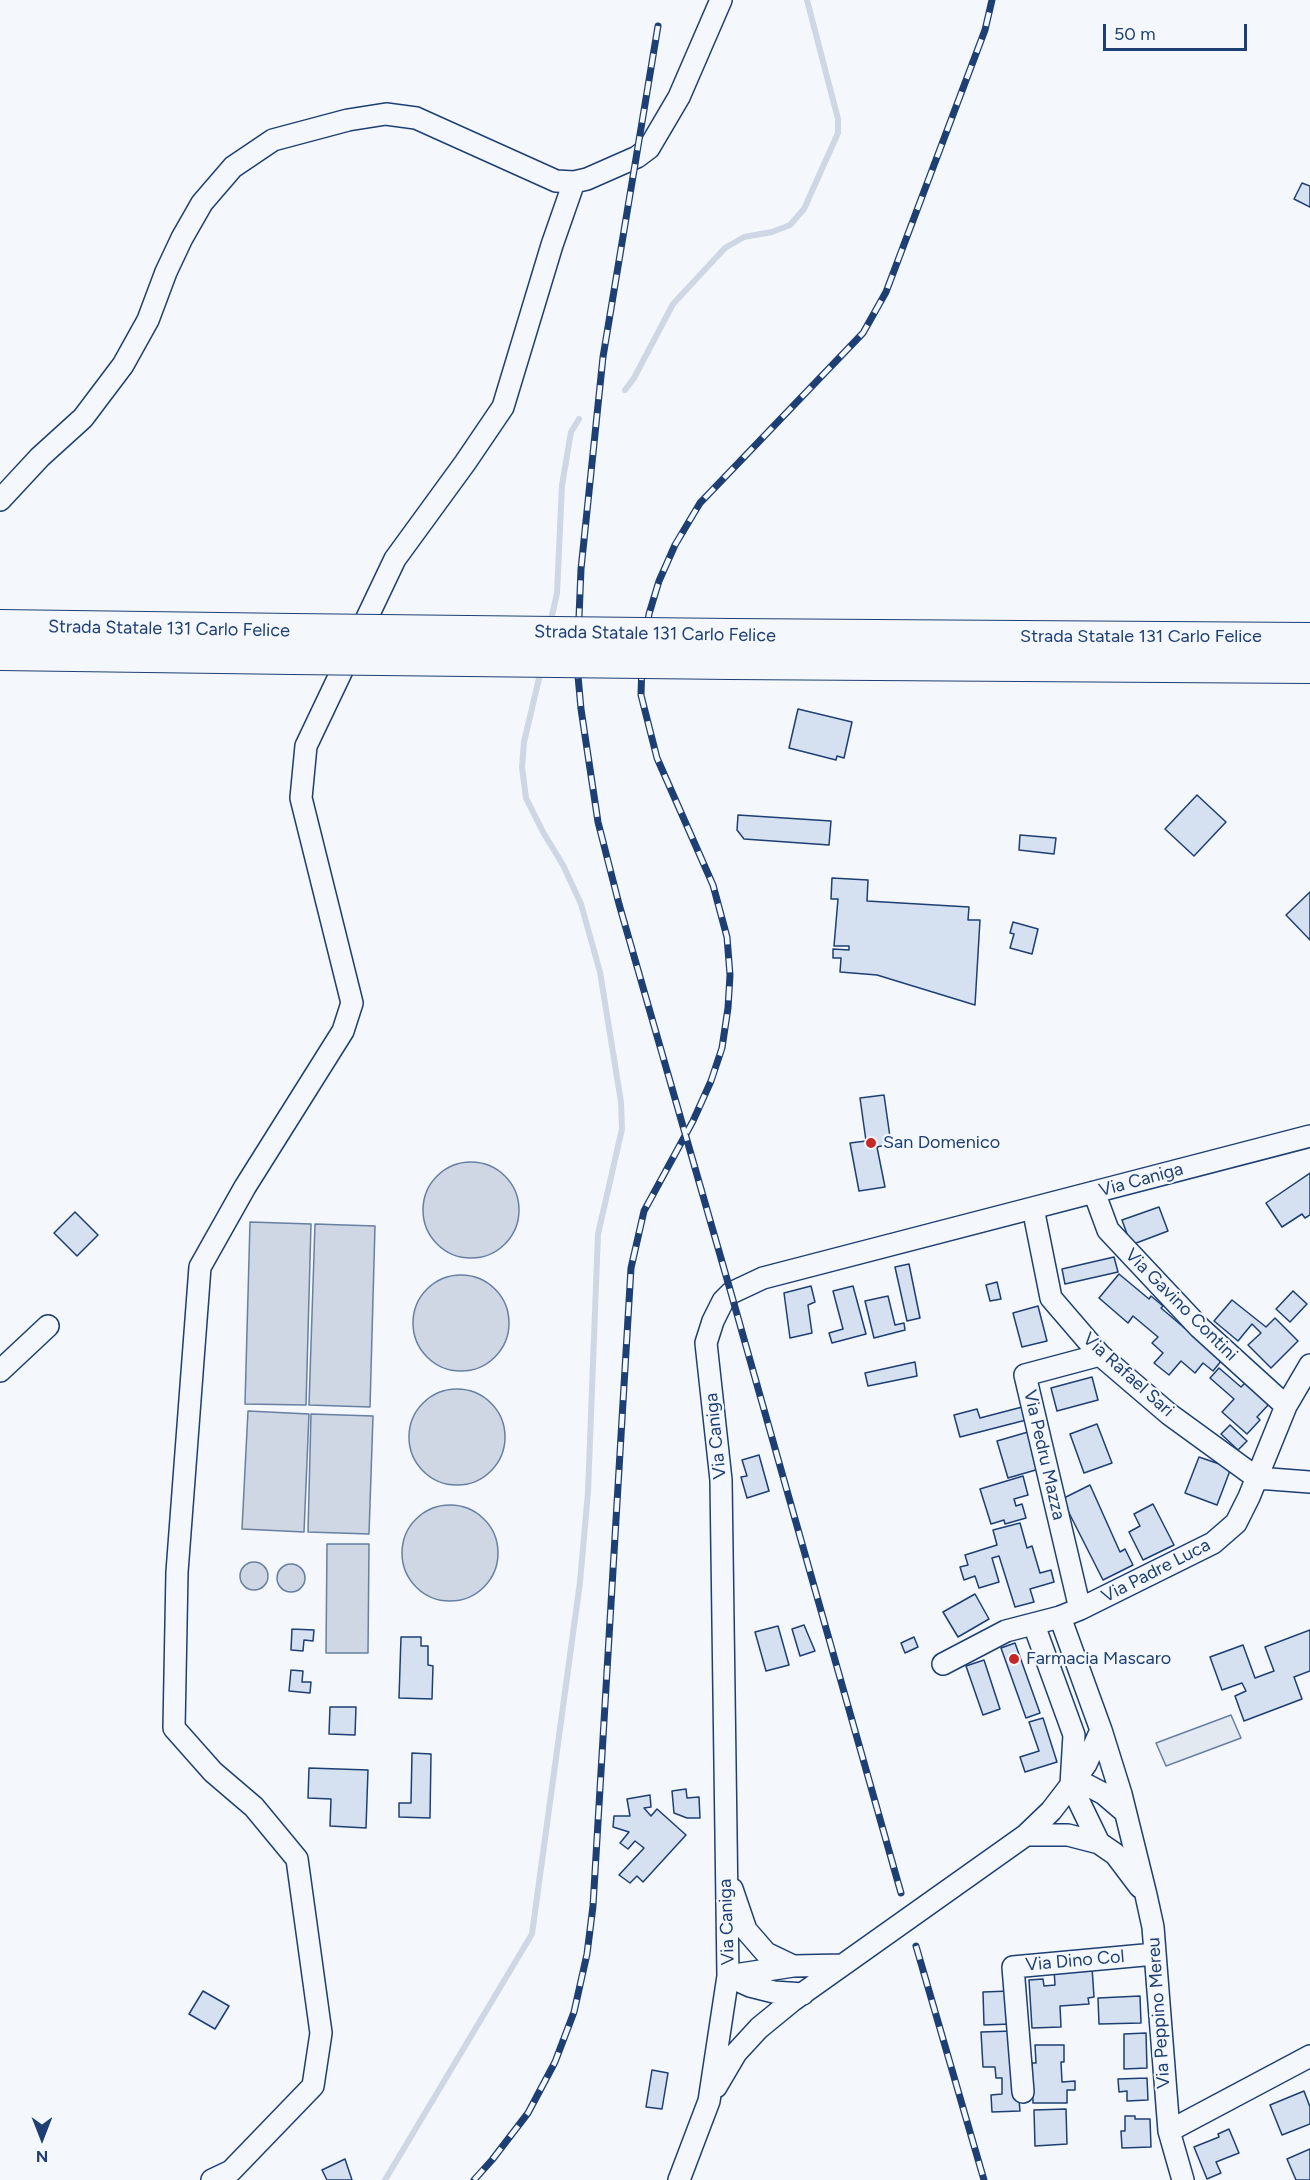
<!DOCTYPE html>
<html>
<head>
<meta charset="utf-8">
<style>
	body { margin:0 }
	#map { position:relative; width:1310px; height:2180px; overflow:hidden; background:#f4f7fb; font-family:Figtree,sans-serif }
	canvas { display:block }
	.north { position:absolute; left:12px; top:2108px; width:60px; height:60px; -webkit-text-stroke:4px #f4f7fb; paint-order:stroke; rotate:180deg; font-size:16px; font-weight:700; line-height:24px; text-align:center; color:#1d3f73 }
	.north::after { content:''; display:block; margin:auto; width:21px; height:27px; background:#1d3f73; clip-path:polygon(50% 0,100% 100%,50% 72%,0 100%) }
	.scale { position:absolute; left:1103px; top:24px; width:144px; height:27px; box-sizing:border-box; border:3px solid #1d3f73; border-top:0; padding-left:8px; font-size:18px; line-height:21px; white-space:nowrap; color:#1d3f73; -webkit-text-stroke:4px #f4f7fb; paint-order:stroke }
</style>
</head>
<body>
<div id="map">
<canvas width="1310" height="2180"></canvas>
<div class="north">N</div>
<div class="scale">50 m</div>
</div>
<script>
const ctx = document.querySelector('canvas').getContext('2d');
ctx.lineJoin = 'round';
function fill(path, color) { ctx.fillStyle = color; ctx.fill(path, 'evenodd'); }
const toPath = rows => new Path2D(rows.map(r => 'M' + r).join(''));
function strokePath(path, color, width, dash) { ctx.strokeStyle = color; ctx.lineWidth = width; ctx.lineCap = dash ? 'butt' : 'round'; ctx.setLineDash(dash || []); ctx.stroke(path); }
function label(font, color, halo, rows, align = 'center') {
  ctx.font = font + ' Figtree,sans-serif'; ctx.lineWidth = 4.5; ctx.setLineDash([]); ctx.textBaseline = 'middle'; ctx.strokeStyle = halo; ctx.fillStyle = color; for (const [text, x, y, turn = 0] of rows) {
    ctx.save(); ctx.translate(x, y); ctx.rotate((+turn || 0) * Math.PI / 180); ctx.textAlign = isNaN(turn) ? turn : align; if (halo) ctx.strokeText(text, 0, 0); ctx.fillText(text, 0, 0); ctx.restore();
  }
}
const green = toPath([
	[1231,1715,1241,1738,1166,1766,1156,1743,1231,1715]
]);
fill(green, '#e3e9f0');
strokePath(green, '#687fa3', 1.5);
const water = toPath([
	'423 1210a48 48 0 1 1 96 0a48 48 0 1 1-96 0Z',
	[250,1222,311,1224,306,1405,245,1404,250,1222],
	[315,1224,375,1226,370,1407,309,1405,315,1224],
	'413 1323a48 48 0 1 1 96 0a48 48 0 1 1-96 0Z',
	'409 1437a48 48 0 1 1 96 0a48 48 0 1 1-96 0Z',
	[248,1411,309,1414,304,1532,242,1529,248,1411],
	[311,1414,373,1416,369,1534,308,1532,311,1414],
	'402 1553a48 48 0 1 1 96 0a48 48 0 1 1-96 0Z',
	[327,1544,369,1544,368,1653,326,1653,327,1544],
	'240 1576a14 14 0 1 1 28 0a14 14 0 1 1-28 0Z',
	'277 1578a14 14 0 1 1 28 0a14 14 0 1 1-28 0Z'
]);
fill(water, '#cfd7e4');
strokePath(water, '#687fa3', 1.5);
strokePath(toPath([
	[625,390,634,378,673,304,725,248,744,237,772,232,790,225,804,209,838,133,838,119,807,0],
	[550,625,557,593,562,485,571,432,579,419],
	[385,2180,532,1934,580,1582,588,1492,598,1234,622,1129,621,1102,600,972,581,904,563,865,543,832,526,798,522,767,524,742,541,670]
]), '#cfd7e4', 6);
const building = toPath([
	[1302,183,1310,186,1310,207,1294,199,1302,183],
	[798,709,852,722,844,758,837,756,836,760,789,748,798,709],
	[1197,795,1226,822,1194,856,1165,829,1197,795],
	[738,815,831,821,829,845,744,839,737,830,738,815],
	[1020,835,1056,838,1054,854,1019,850,1020,835],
	[832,878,868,880,867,901,969,907,968,920,980,920,975,1005,877,975,840,972,841,958,833,958,833,949,849,950,849,946,834,946,838,899,831,899,832,878],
	[1310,892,1310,940,1286,915,1310,892],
	[1013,922,1038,929,1032,954,1010,948,1014,934,1010,933,1013,922],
	[884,1095,891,1144,877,1147,885,1187,859,1191,850,1143,866,1141,860,1098,884,1095],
	[1310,1173,1310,1215,1305,1218,1302,1214,1282,1227,1266,1203,1310,1173],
	[1159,1207,1168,1231,1131,1245,1122,1220,1159,1207],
	[75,1212,98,1235,77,1256,54,1233,75,1212],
	[1114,1257,1118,1272,1065,1284,1062,1269,1114,1257],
	[909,1264,920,1318,907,1321,895,1267,909,1264],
	[1119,1274,1149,1299,1151,1296,1163,1306,1161,1308,1222,1360,1213,1371,1203,1363,1195,1373,1181,1361,1169,1375,1154,1363,1163,1353,1152,1343,1158,1337,1133,1316,1128,1323,1099,1298,1119,1274],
	[997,1282,1001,1299,990,1301,986,1285,997,1282],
	[811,1286,815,1302,808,1305,812,1333,790,1338,784,1293,811,1286],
	[853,1286,866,1334,832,1343,829,1333,843,1329,833,1291,853,1286],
	[1293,1291,1307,1304,1290,1322,1276,1309,1293,1291],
	[888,1296,895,1325,904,1323,905,1330,874,1338,865,1301,888,1296],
	[1232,1300,1266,1327,1275,1318,1298,1341,1271,1368,1248,1345,1261,1333,1252,1324,1238,1341,1214,1321,1232,1300],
	[1038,1306,1047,1341,1022,1347,1013,1313,1038,1306],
	[915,1362,917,1376,868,1386,865,1373,915,1362],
	[1219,1368,1241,1387,1246,1382,1270,1403,1257,1417,1260,1420,1247,1434,1222,1412,1234,1399,1210,1378,1219,1368],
	[1092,1377,1098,1400,1057,1411,1051,1388,1092,1377],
	[1026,1406,1030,1419,960,1437,954,1415,977,1409,980,1418,1026,1406],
	[1097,1424,1112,1463,1084,1473,1070,1434,1097,1424],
	[1230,1425,1247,1441,1238,1450,1221,1434,1230,1425],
	[1028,1432,1039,1469,1008,1478,997,1441,1028,1432],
	[759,1455,769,1491,747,1498,741,1477,747,1476,742,1460,759,1455],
	[1199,1457,1231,1468,1217,1505,1185,1493,1199,1457],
	[1023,1476,1028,1495,1014,1499,1016,1506,1022,1504,1026,1518,1005,1524,1004,1520,991,1524,980,1489,1023,1476],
	[1090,1485,1120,1552,1125,1549,1133,1565,1103,1580,1062,1499,1090,1485],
	[1153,1504,1174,1545,1143,1560,1129,1532,1140,1526,1134,1514,1153,1504],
	[1020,1523,1027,1548,1032,1546,1040,1573,1051,1570,1054,1582,1030,1589,1034,1602,1015,1607,999,1556,992,1558,999,1582,979,1588,975,1576,964,1580,960,1567,968,1565,965,1555,997,1545,993,1530,1020,1523],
	[975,1594,989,1619,958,1637,943,1612,975,1594],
	[804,1625,815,1651,800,1656,792,1629,804,1625],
	[778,1626,789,1665,766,1671,755,1632,778,1626],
	[292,1629,314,1630,313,1641,304,1640,303,1651,291,1650,292,1629],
	[1310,1630,1310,1671,1294,1677,1302,1699,1244,1721,1235,1696,1246,1691,1242,1683,1222,1690,1210,1657,1243,1645,1255,1678,1274,1671,1265,1647,1310,1630],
	[401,1637,421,1637,421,1646,428,1646,428,1665,433,1666,432,1699,399,1698,401,1637],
	[914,1637,918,1647,905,1653,901,1643,914,1637],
	[1015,1643,1040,1713,1026,1718,1001,1648,1015,1643],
	[984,1660,1000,1709,983,1715,966,1666,984,1660],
	[291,1670,303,1671,302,1682,311,1682,310,1693,289,1691,291,1670],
	[330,1707,356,1707,355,1735,329,1734,330,1707],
	[1043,1718,1057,1762,1025,1772,1020,1757,1039,1751,1029,1722,1043,1718],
	[412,1753,431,1754,430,1818,399,1817,399,1803,411,1803,412,1753],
	[309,1768,368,1770,366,1828,330,1826,331,1799,308,1798,309,1768],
	[686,1789,687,1798,699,1797,700,1818,687,1818,674,1813,672,1791,686,1789],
	[650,1795,651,1807,644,1808,651,1816,657,1809,686,1835,643,1882,637,1876,630,1883,619,1875,644,1848,635,1841,628,1849,620,1843,629,1832,613,1827,614,1816,630,1816,627,1799,650,1795],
	[1092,1967,1094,1997,1088,1998,1089,2004,1060,2006,1061,2027,1032,2028,1029,1980,1043,1979,1044,1986,1055,1985,1054,1969,1092,1967],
	[203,1991,229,2006,215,2029,189,2014,203,1991],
	[1009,1991,1011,2024,984,2025,983,1992,1009,1991],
	[1140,1996,1141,2023,1099,2024,1098,1998,1140,1996],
	[1013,2031,1020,2111,992,2112,991,2095,1002,2094,1002,2078,996,2078,995,2067,983,2067,981,2032,1013,2031],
	[1146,2033,1147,2068,1124,2069,1124,2034,1146,2033],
	[1035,2045,1064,2045,1064,2062,1061,2062,1062,2082,1075,2081,1075,2090,1067,2090,1067,2103,1033,2103,1032,2063,1036,2063,1035,2045],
	[652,2070,668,2073,662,2109,646,2107,652,2070],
	[1147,2078,1148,2100,1127,2101,1127,2091,1119,2092,1118,2079,1147,2078],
	[1304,2091,1310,2107,1310,2124,1282,2135,1270,2105,1304,2091],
	[1066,2109,1067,2144,1035,2146,1034,2110,1066,2109],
	[1125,2116,1135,2116,1135,2119,1150,2119,1151,2147,1122,2148,1121,2131,1125,2131,1125,2116],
	[1229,2129,1239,2153,1216,2162,1221,2173,1207,2179,1194,2147,1219,2137,1218,2134,1229,2129],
	[1310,2149,1310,2180,1296,2180,1287,2159,1310,2149],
	[345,2159,352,2180,327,2180,322,2170,345,2159]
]);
fill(building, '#d5e0f0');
strokePath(building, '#1d3f73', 1.5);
const minor = toPath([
	[0,500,40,457,83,418,123,365,148,320,166,272,182,238,202,203,233,167,273,140,348,120,386,114,416,118,556,181,574,182,587,179,637,157,649,148,679,97,721,0],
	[1094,1192,1108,1230,1199,1327,1286,1406],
	[1033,1208,1051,1298,1100,1355,1169,1414,1257,1478,1310,1482],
	[0,1371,48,1326],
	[1080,1609,1025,1375,1100,1355],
	[1060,1617,1101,1730,1121,1794,1146,1895,1153,1927,1169,2131,1183,2180],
	[1034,1625,1074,1735,1071,1785,1099,1843],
	[943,1664,1006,1631,1060,1617,1080,1609,1213,1543,1236,1523,1249,1497,1286,1406,1310,1365],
	[1071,1785,1085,1784,1104,1794,1124,1811],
	[1026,1835,1068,1835,1099,1843,1115,1854,1140,1887],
	[732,1889,746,1930,766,1953,793,1966],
	[728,1976,793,1966,842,1965],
	[728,1976,750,1986,774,1992,803,1994],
	[716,2087,736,2053,759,2028,792,2001,1026,1835,1051,1811,1071,1785,1086,1764,1101,1730],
	[1023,2092,1013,1967,1155,1954],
	[1169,2131,1310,2056],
	[212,2180,231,2171,313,2086,321,2033,297,1859,254,1807,213,1772,174,1728,177,1572,200,1267,245,1187,343,1031,352,1003,301,798,306,746,395,559,465,463,503,407,552,245,574,182],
	[679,2180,709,2101,728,1976,721,1480,706,1343,713,1321,723,1301,731,1293,763,1278,1310,1136]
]);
const highway = toPath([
	[0,626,293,630],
	[731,635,1310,639],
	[0,654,293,658],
	[731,663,1310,667]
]);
strokePath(minor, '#1d3f73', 24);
strokePath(highway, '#1d3f73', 34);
strokePath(minor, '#f4f7fb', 21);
strokePath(highway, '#f4f7fb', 32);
const rail = toPath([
	[658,26,603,357,581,569,577,665,581,709,598,822,619,904,731,1293,901,1893],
	[916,1946,984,2180],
	[474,2180,492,2160,528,2113,555,2062,574,2012,587,1954,593,1906,631,1268,644,1211,693,1121,711,1081,722,1048,728,1008,730,975,727,937,713,885,657,758,641,695,642,662,649,614,659,581,675,545,700,503,863,333,886,292,985,30,992,0]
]);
strokePath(rail, '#1d3f73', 7);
strokePath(rail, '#f4f7fb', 4.5, [14]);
const highwayBridge = toPath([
	[293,630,731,635],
	[293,658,731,663]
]);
strokePath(highwayBridge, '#1d3f73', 34, []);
strokePath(highwayBridge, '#f4f7fb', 32);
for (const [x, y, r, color] of [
	[871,1143,6,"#c62828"],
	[1014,1659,6,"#c62828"]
]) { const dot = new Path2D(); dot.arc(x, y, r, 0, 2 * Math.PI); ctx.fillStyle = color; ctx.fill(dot); strokePath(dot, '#f4f7fb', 2); }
label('18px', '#1d3f73', '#f4f7fb', [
	["Strada Statale 131 Carlo Felice",169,629,1],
	["Strada Statale 131 Carlo Felice",655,634,1],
	["Strada Statale 131 Carlo Felice",1141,637],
	["Via Caniga",1141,1180,-15],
	["Via Gavino Contini",1181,1305,45],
	["Via Rafael Sari",1128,1375,42],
	["Via Caniga",716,1436,-96],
	["Via Pedru Mazza",1044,1455,77],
	["Via Padre Luca",1156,1571,-27],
	["Via Caniga",727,1922,-92],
	["Via Dino Col",1075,1961,-5],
	["Via Peppino Mereu",1159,2013,-94]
]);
label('18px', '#1d3f73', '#f4f7fb', [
	["San Domenico",883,1143],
	["Farmacia Mascaro",1026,1659]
], 'left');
</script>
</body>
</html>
